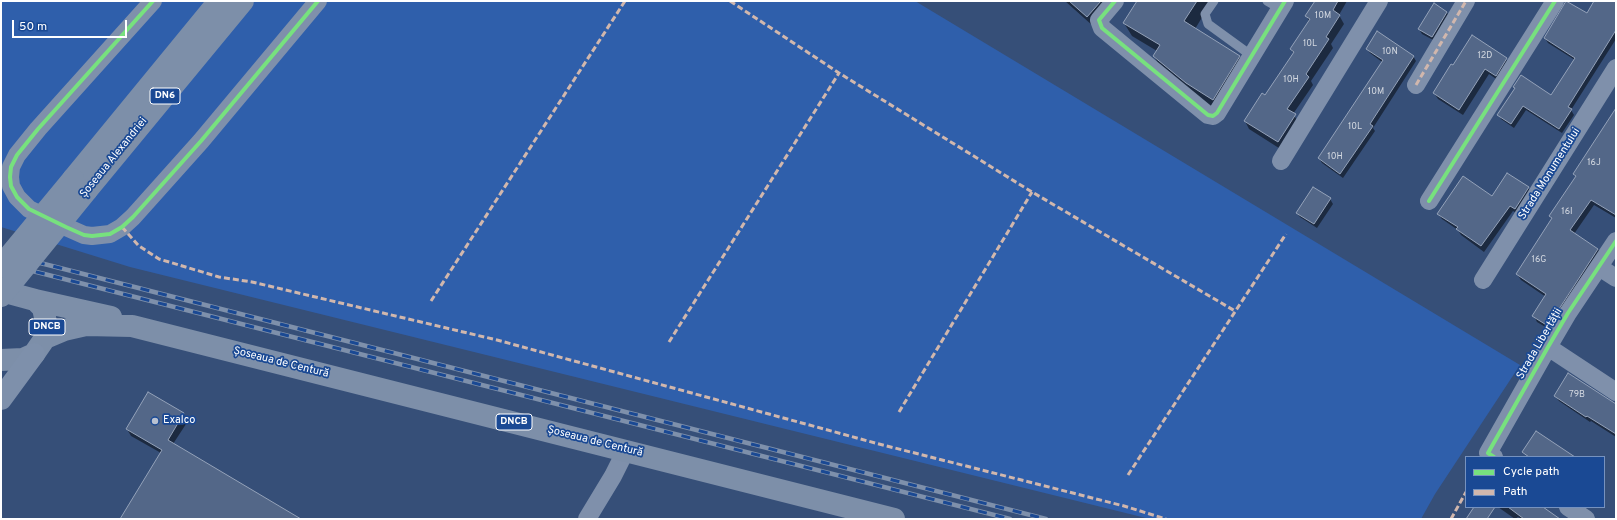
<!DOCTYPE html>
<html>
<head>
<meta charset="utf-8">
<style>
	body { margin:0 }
	#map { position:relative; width:1617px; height:520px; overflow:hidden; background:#364f78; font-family:Overpass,sans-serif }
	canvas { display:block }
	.frame { position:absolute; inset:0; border:2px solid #fff; pointer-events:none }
	.legend { position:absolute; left:1465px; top:456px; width:140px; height:52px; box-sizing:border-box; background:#1a4994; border:1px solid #7692bf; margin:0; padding:5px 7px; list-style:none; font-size:12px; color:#fff }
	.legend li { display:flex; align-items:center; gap:8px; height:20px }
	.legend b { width:20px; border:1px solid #7692bf }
	.scale { position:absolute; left:12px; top:20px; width:115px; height:18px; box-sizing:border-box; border:2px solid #fff; border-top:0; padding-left:5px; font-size:12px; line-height:14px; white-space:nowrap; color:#fff; -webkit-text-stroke:3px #1a4994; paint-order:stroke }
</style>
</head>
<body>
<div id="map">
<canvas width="1617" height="520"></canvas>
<div class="frame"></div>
<ul class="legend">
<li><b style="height:5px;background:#77e17e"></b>Cycle path</li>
<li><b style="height:5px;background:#d1b7ad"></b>Path</li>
</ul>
<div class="scale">50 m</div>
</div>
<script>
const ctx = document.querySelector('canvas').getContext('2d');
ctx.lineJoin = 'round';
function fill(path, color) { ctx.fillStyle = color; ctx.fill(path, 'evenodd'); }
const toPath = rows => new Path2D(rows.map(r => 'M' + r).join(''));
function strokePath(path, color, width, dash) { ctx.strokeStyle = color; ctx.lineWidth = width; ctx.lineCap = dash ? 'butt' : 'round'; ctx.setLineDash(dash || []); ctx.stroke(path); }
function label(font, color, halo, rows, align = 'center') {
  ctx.font = font + ' Overpass,sans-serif'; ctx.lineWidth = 3.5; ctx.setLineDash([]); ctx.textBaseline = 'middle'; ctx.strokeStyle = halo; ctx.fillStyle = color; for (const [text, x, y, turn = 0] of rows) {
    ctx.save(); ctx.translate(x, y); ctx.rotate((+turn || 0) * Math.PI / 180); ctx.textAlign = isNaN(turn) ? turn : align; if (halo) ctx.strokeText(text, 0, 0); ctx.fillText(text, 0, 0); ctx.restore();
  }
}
fill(toPath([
	[1,1,915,1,1520,365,1435,494,1421,519,1150,519,130,267,1,227]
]), '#2f5fab');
fill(toPath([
	[1065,1,1116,1,1093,26],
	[1138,1,1212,1,1195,29,1239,56,1246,69,1220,112,1194,96,1161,69,1154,56,1157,51,1132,36,1124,23],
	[1316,1,1347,1,1339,15,1344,24,1331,44,1333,48,1311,81,1313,85,1293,114,1299,123,1282,150,1249,129,1245,121,1265,96,1294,54,1291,49,1309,21,1307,16],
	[1595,1,1616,1,1616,39,1571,110,1574,115,1562,133,1526,110,1514,128,1501,119,1499,115,1516,89,1514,87,1551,96,1575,60,1548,43,1545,38,1567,2,1587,14],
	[1447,12,1449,17,1435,41,1422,34,1419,29],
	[1367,49,1413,56,1416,61,1373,128,1375,131,1343,178,1322,163,1319,158,1382,62,1370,53],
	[1506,59,1509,65,1499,81,1489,74,1463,115,1438,99,1434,93],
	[1616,109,1616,218,1594,205,1574,234,1598,249,1601,255,1552,331,1537,322,1534,316,1546,297,1521,280,1517,274,1552,220,1550,216,1576,177,1574,174],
	[1528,188,1532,193,1518,214,1513,211,1484,252,1461,235,1458,230,1442,219,1438,214],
	[1330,199,1333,204,1317,228,1300,217,1297,213],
	[1555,396,1616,405,1616,437,1591,421,1590,422,1559,401],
	[183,414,188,421,173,444,299,519,122,519,161,453,131,436,127,429],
	[1498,507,1542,507,1558,519,1522,519,1518,517,1515,519]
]), '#0007');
const building = toPath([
	[1069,1,1101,1,1087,17,1069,1],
	[1137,1,1197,1,1184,21,1240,56,1213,100,1186,83,1153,56,1160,45,1123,23,1137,1],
	[1315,1,1338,1,1333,10,1340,15,1326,37,1329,39,1306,74,1309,77,1287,109,1296,114,1278,142,1244,121,1262,93,1265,95,1294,52,1290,49,1310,19,1305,16,1315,1],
	[1566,1,1587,13,1594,1,1616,1,1616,30,1568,107,1572,109,1559,129,1523,106,1511,124,1497,115,1515,88,1513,87,1521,75,1551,95,1575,58,1544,38,1566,1],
	[1434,3,1447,12,1432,37,1418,29,1434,3],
	[1377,31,1414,56,1370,124,1373,126,1340,174,1318,158,1383,60,1366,49,1377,31],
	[1472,35,1507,58,1496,76,1485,69,1459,110,1433,93,1451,64,1453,65,1472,35],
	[1616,108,1616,215,1591,200,1570,230,1598,249,1548,326,1532,316,1546,294,1516,274,1552,218,1549,216,1576,176,1573,174,1616,108],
	[1507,173,1529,187,1515,209,1510,206,1481,246,1456,229,1458,227,1437,214,1463,176,1492,196,1507,173],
	[1313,187,1331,198,1314,224,1296,213,1313,187],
	[1568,373,1616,404,1616,434,1587,416,1586,417,1554,396,1568,373],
	[148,392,184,413,168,440,301,519,120,519,162,450,126,429,148,392],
	[1536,431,1575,457,1529,457,1522,452,1536,431],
	[1474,507,1495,507,1487,519,1466,519,1474,507],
	[1508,507,1543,507,1560,519,1524,519,1508,507]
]);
fill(building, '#536788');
strokePath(building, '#94a2b9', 1);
strokePath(toPath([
	[1214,1,1205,14,1208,24,1252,56],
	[1267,1,1281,9]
]), '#7f90ab', 9);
strokePath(toPath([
	[153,1,38,129,17,155,11,167,10,177,11,186,17,197,29,209,66,227,84,235,92,236,110,234,122,227,133,217,201,141,318,1],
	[1115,1,1099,20,1102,28,1208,115,1213,116,1217,113,1285,1],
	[1416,85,1466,1],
	[1281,161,1379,1],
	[1429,201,1555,1],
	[1599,267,1616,278],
	[1483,280,1616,68],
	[1548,347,1616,392],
	[1494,457,1488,453,1548,347,1568,313,1616,241],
	[1568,507,1586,519],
	[587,519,613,476,626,450]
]), '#7f90ab', 18);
strokePath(toPath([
	[73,179,219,1],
	[87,190,243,1],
	[1,291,35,300,43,308,47,327,45,338,34,354,23,359,1,360],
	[35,300,111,317],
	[45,338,64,330,86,325,132,326,894,519]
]), '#7d8fa9', 22);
strokePath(toPath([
	[1,399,34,354]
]), '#7e90ab', 22);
const rail = toPath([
	[1,253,1046,519],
	[1,263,1010,519]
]);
strokePath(rail, '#7e90ab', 4.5);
strokePath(rail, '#1a4994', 3, [9]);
strokePath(toPath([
	[1,266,73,179],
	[1,296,87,190]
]), '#7d8fa9', 22);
strokePath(toPath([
	[730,1,839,73,1032,192,1235,311],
	[1416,85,1466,1],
	[122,227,139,246,159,259,219,277,252,282,497,340,879,444,1124,506,1166,519],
	[431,301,625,1],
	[669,342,839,73],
	[899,412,1032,192],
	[1128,475,1286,234],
	[1451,519,1466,492]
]), '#d1b7ad', 3, [6, 3]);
strokePath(toPath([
	[153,1,38,129,17,155,11,167,10,177,11,186,17,197,29,209,66,227,84,235,92,236,110,234,122,227,133,217,201,141,318,1],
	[1115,1,1099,20,1102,28,1208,115,1213,116,1217,113,1285,1],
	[1429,201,1555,1],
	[1494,457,1488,453,1548,347,1568,313,1616,241]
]), '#77e17e', 4);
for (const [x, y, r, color] of [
	[155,421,4,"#b9c1d0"]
]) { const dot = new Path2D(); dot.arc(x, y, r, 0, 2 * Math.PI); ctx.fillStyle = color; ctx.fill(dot); strokePath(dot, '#1a4994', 1.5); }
label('9px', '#d4d9e1', null, [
	["10M",1323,16],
	["10L",1310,44],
	["10N",1390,52],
	["12D",1485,56],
	["10H",1291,80],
	["10M",1376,92],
	["10L",1355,127],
	["10H",1335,157],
	["16J",1594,163],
	["16I",1567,212],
	["16G",1539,260],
	["79B",1577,395]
]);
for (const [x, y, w] of [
	[165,96,30],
	[47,327,36],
	[514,422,36]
]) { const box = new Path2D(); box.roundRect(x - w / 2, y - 8, w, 16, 3); ctx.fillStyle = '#1a4994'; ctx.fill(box); strokePath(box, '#fff', 1); }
label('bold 10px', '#fff', null, [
	["DN6",165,96],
	["DNCB",47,327],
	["DNCB",514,422]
]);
label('11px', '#fff', '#1a4994', [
	["Șoseaua Alexandriei",114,158,-51],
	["Strada Monumentului",1550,174,-58],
	["Strada Libertății",1540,344,-60],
	["Șoseaua de Centură",281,363,14],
	["Șoseaua de Centură",595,442,14]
]);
label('11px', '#fff', '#1a4994', [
	["Exalco",163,421]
], 'left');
</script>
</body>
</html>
